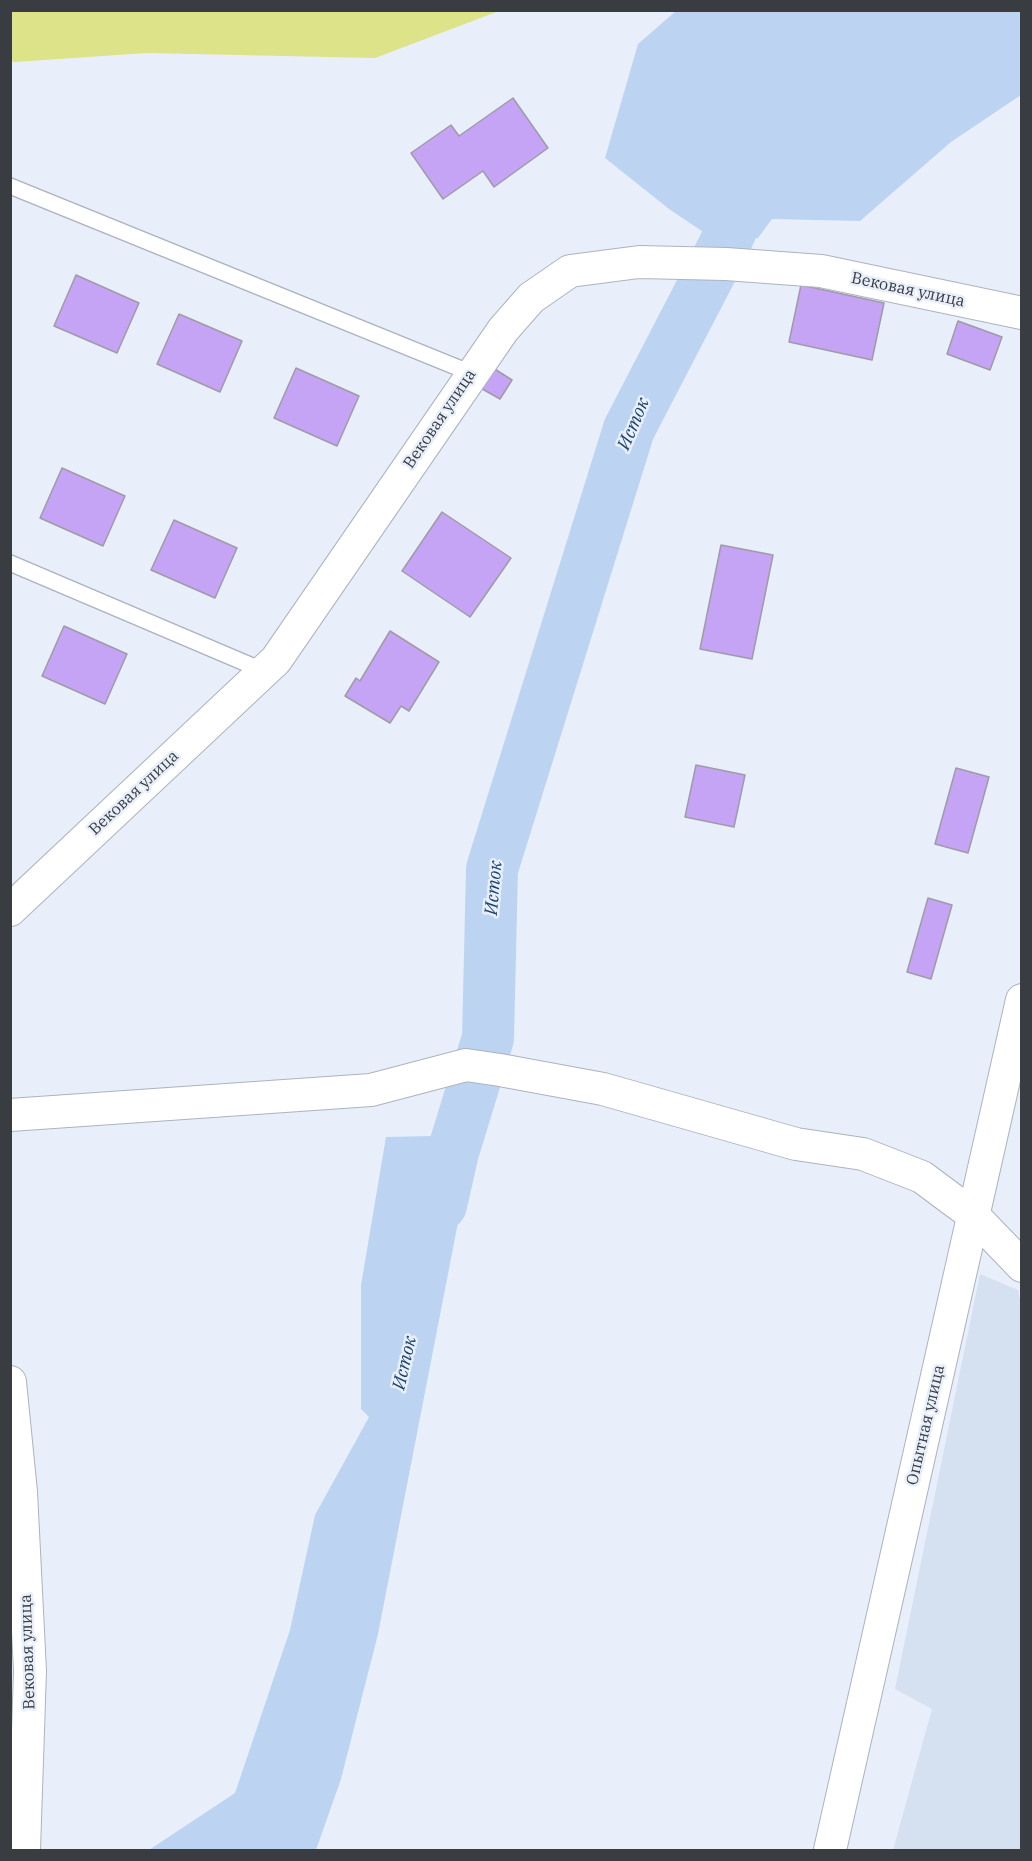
<!DOCTYPE html>
<html>
<head>
<meta charset="utf-8">
<style>
	body { margin:0 }
	#map { position:relative; width:1032px; height:1861px; overflow:hidden; background:#e8effa; font-family:"IBM Plex Serif",serif }
	canvas { display:block }
	.frame { position:absolute; inset:0; border:12px solid #393c40; pointer-events:none }
</style>
</head>
<body>
<div id="map">
<canvas width="1032" height="1861"></canvas>
<div class="frame"></div>
</div>
<script>
const ctx = document.querySelector('canvas').getContext('2d');
ctx.lineJoin = 'round';
function fill(path, color) { ctx.fillStyle = color; ctx.fill(path, 'evenodd'); }
const toPath = rows => new Path2D(rows.map(r => 'M' + r).join(''));
function strokePath(path, color, width, dash) { ctx.strokeStyle = color; ctx.lineWidth = width; ctx.lineCap = dash ? 'butt' : 'round'; ctx.setLineDash(dash || []); ctx.stroke(path); }
function label(font, color, halo, rows, align = 'center') {
  ctx.font = font + ' "IBM Plex Serif",serif'; ctx.lineWidth = 5; ctx.setLineDash([]); ctx.textBaseline = 'middle'; ctx.strokeStyle = halo; ctx.fillStyle = color; for (const [text, x, y, turn = 0] of rows) {
    ctx.save(); ctx.translate(x, y); ctx.rotate((+turn || 0) * Math.PI / 180); ctx.textAlign = isNaN(turn) ? turn : align; if (halo) ctx.strokeText(text, 0, 0); ctx.fillText(text, 0, 0); ctx.restore();
  }
}
fill(toPath([
	[980,1274,1018,1290,1021,1304,1021,1850,893,1850,932,1709,895,1689]
]), '#d5e0f1');
fill(toPath([
	[10,11,11,10,499,11,375,58,147,53,15,62,11,61]
]), '#dde389');
fill(toPath([
	[676,11,1021,11,1021,95,951,142,860,221,772,219,758,238,724,246,669,209,605,158,638,44],
	[475,1135,378,1634,341,1779,316,1850,149,1850,235,1793,290,1630,315,1515,369,1417,361,1409,361,1285,386,1137]
]), '#bcd4f1');
strokePath(toPath([
	[441,1205,453,1152,488,1038,492,869,629,429,724,246,753,179]
]), '#bcd4f1', 52);
const building = toPath([
	[513,98,548,148,494,187,483,171,443,199,411,153,451,125,459,136,513,98],
	[76,275,139,303,117,353,54,326,76,275],
	[801,285,884,303,872,360,789,342,801,285],
	[179,314,242,341,220,392,157,364,179,314],
	[958,321,1002,337,990,370,947,354,958,321],
	[490,366,512,380,500,399,477,386,490,366],
	[296,368,359,396,337,446,274,418,296,368],
	[62,468,125,496,103,546,40,518,62,468],
	[442,512,511,558,470,617,402,571,442,512],
	[174,520,237,548,215,598,151,570,174,520],
	[721,545,773,555,752,659,700,649,721,545],
	[64,626,127,654,105,704,42,676,64,626],
	[390,631,439,662,409,711,401,706,390,723,345,696,356,678,360,681,390,631],
	[696,765,745,775,734,827,685,817,696,765],
	[956,768,989,777,968,853,935,844,956,768],
	[928,898,952,905,931,979,907,972,928,898]
]);
fill(building, '#c5a3f5');
strokePath(building, '#9f9ba6', 1.5);
const lane = toPath([
	[10,186,471,373],
	[10,563,264,671]
]);
const street = toPath([
	[10,910,276,660,503,330,531,298,570,271,639,262,726,264,821,271,1022,313],
	[10,1115,371,1090,466,1065,500,1070,603,1089,796,1144,863,1154,922,1177,973,1215,1022,1266],
	[10,1382,21,1492,30,1671,24,1850],
	[830,1850,1022,1000]
]);
strokePath(lane, '#adb3be', 18);
strokePath(street, '#adb3be', 34);
strokePath(lane, '#fff', 15);
strokePath(street, '#fff', 32);
label('16px', '#393c40', '#e8effa', [
	["Вековая улица",908,290,12],
	["Вековая улица",440,419,-56],
	["Вековая улица",134,793,-43],
	["Опытная улица",926,1425,-77],
	["Вековая улица",28,1652,-92]
]);
label('italic 18px', '#17406d', '#e8effa', [
	["Исток",634,424,-67],
	["Исток",494,888,-85],
	["Исток",405,1363,-77]
]);
</script>
</body>
</html>
